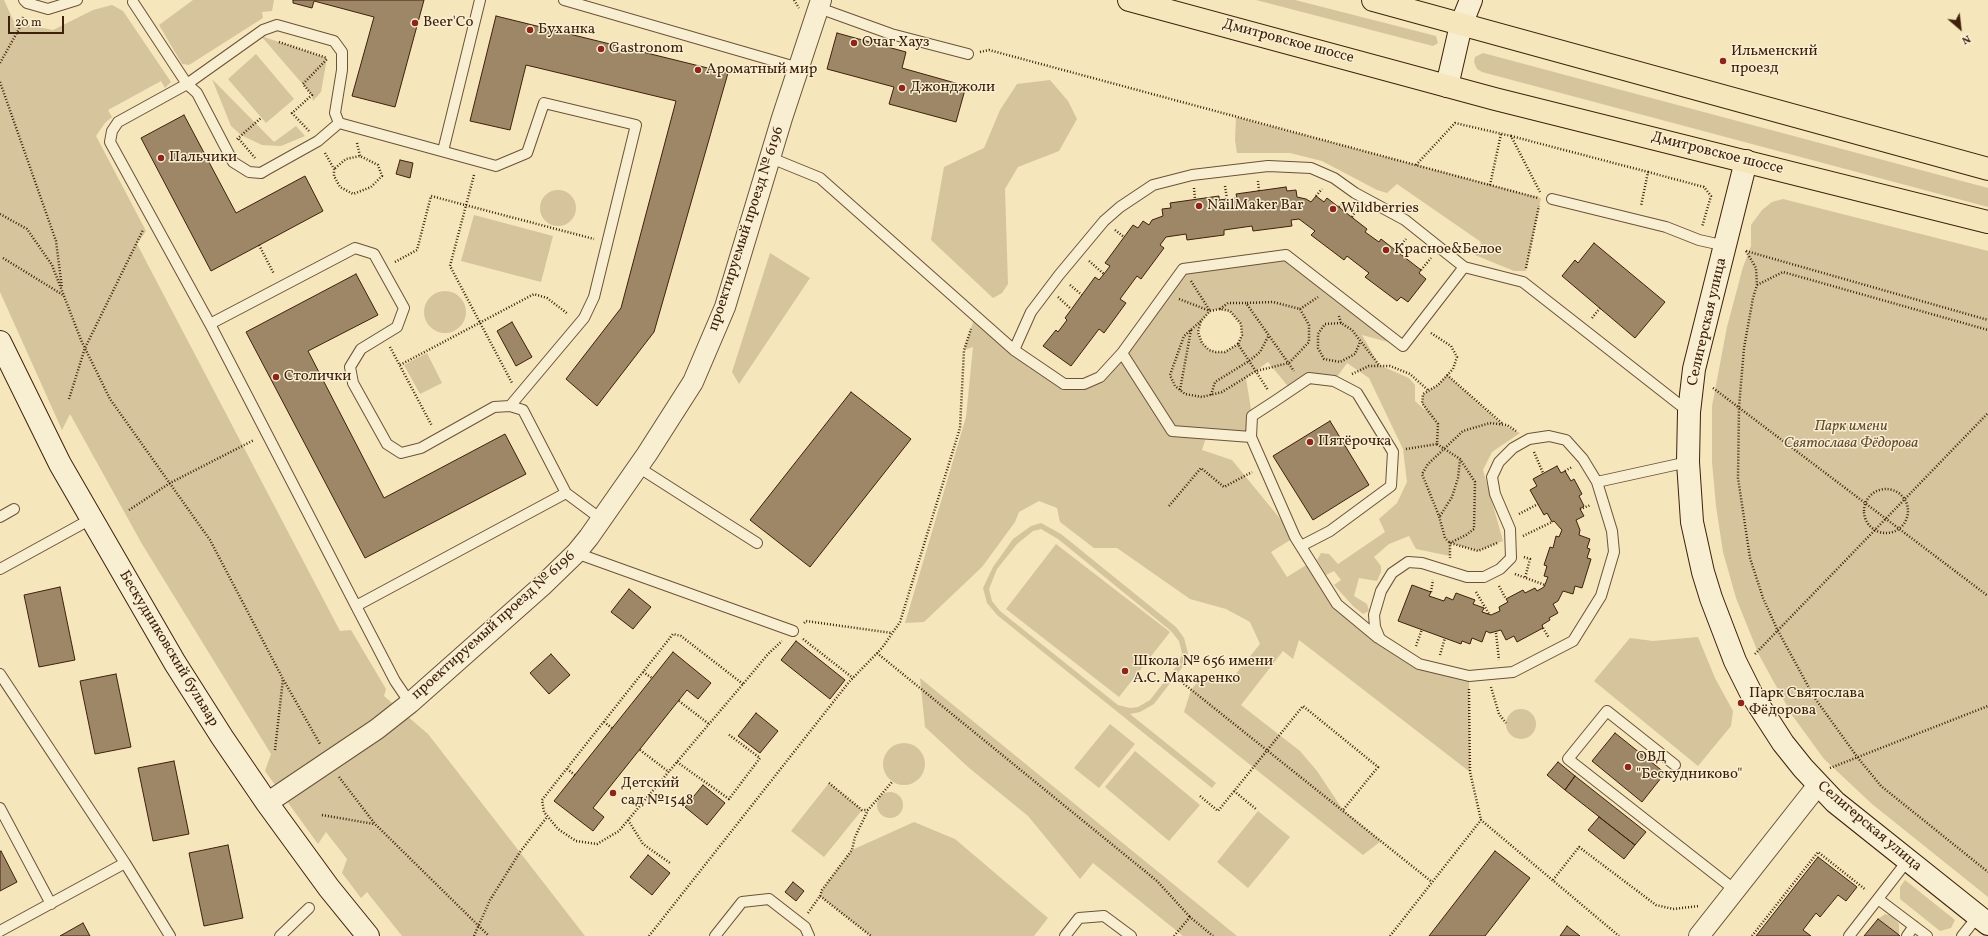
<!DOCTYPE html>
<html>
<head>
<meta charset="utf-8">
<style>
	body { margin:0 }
	#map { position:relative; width:1988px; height:936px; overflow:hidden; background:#f5e6bb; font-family:Vollkorn,serif }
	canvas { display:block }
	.north { position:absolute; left:1940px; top:8px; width:40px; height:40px; -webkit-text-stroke:3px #f8efd3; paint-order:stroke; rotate:152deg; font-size:11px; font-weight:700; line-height:16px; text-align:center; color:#3f200b }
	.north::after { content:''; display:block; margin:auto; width:14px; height:18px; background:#3f200b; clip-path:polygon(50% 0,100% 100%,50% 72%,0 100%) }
	.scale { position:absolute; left:8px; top:16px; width:56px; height:18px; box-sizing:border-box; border:2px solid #3f200b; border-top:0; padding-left:5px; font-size:12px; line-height:14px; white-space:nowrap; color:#3f200b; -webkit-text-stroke:3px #f8efd3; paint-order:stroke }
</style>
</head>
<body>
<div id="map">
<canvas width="1988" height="936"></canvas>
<div class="north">N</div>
<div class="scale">20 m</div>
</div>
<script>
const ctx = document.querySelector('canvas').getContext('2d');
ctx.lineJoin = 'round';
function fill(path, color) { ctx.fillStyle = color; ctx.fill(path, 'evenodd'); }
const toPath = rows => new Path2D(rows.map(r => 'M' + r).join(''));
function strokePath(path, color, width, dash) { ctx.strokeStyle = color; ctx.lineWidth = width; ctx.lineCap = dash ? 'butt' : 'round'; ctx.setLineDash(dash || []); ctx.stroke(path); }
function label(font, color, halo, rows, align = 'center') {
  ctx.font = font + ' Vollkorn,serif'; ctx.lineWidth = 3; ctx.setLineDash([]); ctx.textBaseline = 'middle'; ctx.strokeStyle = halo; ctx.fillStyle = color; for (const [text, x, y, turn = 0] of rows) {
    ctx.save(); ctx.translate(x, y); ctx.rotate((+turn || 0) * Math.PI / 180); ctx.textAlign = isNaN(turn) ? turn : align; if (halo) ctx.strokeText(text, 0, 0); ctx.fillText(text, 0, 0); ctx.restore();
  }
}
fill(toPath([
	[0,0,4,0,14,22,53,30,93,10,112,5,123,11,171,82,165,88,161,81,108,110,112,117,105,123,96,136,146,231,137,244,340,631,351,630,386,689,384,696,428,734,585,936,402,936,367,892,361,898,342,873,347,859,326,832,318,844,265,771,271,754,142,544,70,414,62,430,0,292],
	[193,0,274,0,272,11,262,12,263,18,189,65,182,64,159,25],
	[1256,0,1295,0,1436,36,1438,43,1433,46],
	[261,36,327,58,321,92,313,101,312,95],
	[1483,53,1988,188,1988,207,1482,72,1477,69,1474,62,1475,57],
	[256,54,294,99,266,123,228,79],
	[212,79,274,142,296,126,305,136,281,146,262,145,241,135,231,126],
	[1050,80,1068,101,1077,119,1059,151,1018,167,1005,189,1008,284,1002,293,993,298,931,240,944,167,984,148,1000,110,1017,84],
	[1236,117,1541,198,1526,271,1514,271,1475,255,1481,242,1397,184,1387,193,1377,190,1322,161,1290,153,1237,153,1235,140],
	'540 208a18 18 0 1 1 36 0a18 18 0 1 1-36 0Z',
	[1783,199,1988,251,1988,897,1872,804,1824,759,1792,715,1759,655,1736,598,1723,552,1716,506,1712,462,1712,406,1727,327,1743,267,1751,246,1751,225,1762,210,1772,202],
	[474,215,553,236,541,282,461,261],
	[770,253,810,278,739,384,732,372],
	[1286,255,1403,346,1362,335,1379,365,1409,378,1415,385,1415,401,1426,411,1422,403,1423,394,1438,385,1447,375,1503,425,1520,433,1492,452,1483,470,1503,541,1478,551,1450,543,1450,556,1416,549,1409,536,1389,544,1374,557,1381,566,1381,572,1377,581,1359,578,1354,596,1367,604,1369,611,1363,614,1353,606,1334,585,1341,580,1334,571,1326,575,1317,560,1321,553,1329,554,1338,564,1385,532,1379,519,1397,503,1407,482,1403,449,1369,378,1347,363,1334,381,1309,378,1291,390,1268,362,1246,378,1252,416,1251,437,1207,434,1202,450,1232,460,1295,537,1271,552,1287,577,1311,562,1337,604,1419,664,1469,676,1470,772,1299,640,1293,659,1283,651,1241,705,1300,751,1317,771,1343,810,1381,841,1363,855,1184,712,1191,690,1199,680,1231,680,1260,644,1250,622,1226,609,1190,599,1117,548,1094,548,1060,522,1057,508,1039,501,1019,512,1015,522,982,567,924,622,905,623,966,417,973,347,964,350,975,316,1064,384,1100,377,1183,269],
	[1220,309,1230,311,1241,324,1242,335,1238,344,1225,352,1216,352,1209,350,1202,343,1198,333,1201,321,1210,311],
	'424 312a21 21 0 1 1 42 0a21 21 0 1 1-42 0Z',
	[427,353,442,383,420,394,404,365],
	[1041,523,1061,534,1176,627,1184,638,1188,653,1184,665,1154,704,1140,712,1130,714,1216,783,1212,788,997,615,987,603,983,588,993,567,1013,539,1031,526],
	[1041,529,1058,539,1171,631,1179,641,1182,653,1179,663,1150,700,1138,707,1130,708,1118,705,1000,611,992,601,989,589,997,569,1017,544,1033,531],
	[1056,544,1170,632,1119,697,1006,609],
	[1698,637,1715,678,1733,711,1731,726,1698,766,1594,681,1630,638,1653,641],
	[920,678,1237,936,1183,936,1093,863,1080,879,1028,816,968,767,925,727],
	'1506 724a15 15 0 1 1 30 0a15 15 0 1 1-30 0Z',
	[1110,724,1135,744,1099,788,1074,768],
	'883 764a21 21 0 1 1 42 0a21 21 0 1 1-42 0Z',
	[1135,751,1200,805,1169,841,1105,787],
	[829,783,862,810,824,857,791,831],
	'877 805a13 13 0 1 1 26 0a13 13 0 1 1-26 0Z',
	[1258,811,1290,837,1248,888,1217,862],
	[914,822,955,839,1048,918,1034,936,871,936,820,896,822,890,852,850],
	[1905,880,1955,920,1951,928,1940,931,1900,899,1900,887],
	[1885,914,1892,916,1899,924,1899,935,1878,919]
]), '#d6c49d');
const building = toPath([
	[293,0,424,0,395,107,352,96,374,17,314,1,312,8,293,3,293,0],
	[496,16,728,73,654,332,597,406,566,379,621,308,676,101,526,65,510,130,470,121,496,16],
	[837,33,906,52,902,68,966,86,956,122,889,104,894,87,827,69,837,33],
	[184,115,236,213,305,176,323,211,211,271,141,138,184,115],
	[400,160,413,163,410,178,396,174,400,160],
	[1286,187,1287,191,1296,190,1297,197,1306,199,1311,202,1316,196,1324,202,1327,198,1367,229,1365,232,1379,242,1381,239,1421,270,1419,273,1426,279,1408,302,1401,297,1397,301,1365,277,1369,273,1347,256,1344,260,1311,235,1315,231,1299,219,1291,220,1292,226,1253,231,1252,226,1224,230,1224,235,1187,240,1186,234,1166,237,1160,245,1164,248,1141,279,1137,276,1120,299,1126,303,1104,333,1099,329,1071,366,1043,346,1056,330,1058,332,1067,320,1065,318,1095,277,1099,280,1104,274,1110,266,1105,263,1133,225,1138,228,1143,221,1149,225,1152,220,1163,216,1162,209,1171,208,1170,203,1219,196,1219,200,1227,199,1237,198,1236,194,1286,187],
	[1594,243,1665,302,1635,338,1562,276,1575,260,1578,263,1594,243],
	[356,274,378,315,308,351,384,498,505,434,526,474,365,558,246,332,356,274],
	[512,322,532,357,516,366,497,331,512,322],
	[851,392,911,439,810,567,750,520,851,392],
	[1330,421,1369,485,1313,520,1273,456,1330,421],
	[1557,466,1561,473,1565,471,1571,481,1574,479,1582,494,1579,496,1584,506,1580,509,1584,516,1576,520,1580,530,1579,535,1590,539,1587,548,1590,549,1587,558,1591,559,1582,588,1575,586,1573,594,1563,591,1558,601,1553,604,1558,613,1549,618,1550,620,1542,625,1543,628,1517,642,1514,636,1506,640,1501,630,1490,633,1486,631,1482,642,1472,638,1470,644,1462,641,1461,644,1398,621,1412,585,1431,592,1429,596,1444,601,1446,597,1453,600,1456,593,1475,600,1473,604,1484,608,1482,612,1491,615,1500,611,1499,607,1508,602,1506,599,1523,590,1525,593,1535,588,1537,591,1544,587,1548,577,1544,576,1547,566,1544,565,1550,547,1553,548,1556,536,1559,537,1562,530,1554,521,1552,522,1547,513,1544,515,1530,490,1537,486,1533,479,1557,466],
	[60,587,75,660,39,667,24,595,60,587],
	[629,589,651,607,633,629,611,612,629,589],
	[796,641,845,680,830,699,781,660,796,641],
	[673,652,711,683,698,699,687,690,593,808,604,817,593,831,554,801,673,652],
	[551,654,570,675,549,694,530,673,551,654],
	[116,674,131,747,95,754,80,681,116,674],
	[756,713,778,731,760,753,738,736,756,713],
	[1615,733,1665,773,1642,802,1592,761,1615,733],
	[174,761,189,834,153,841,138,768,174,761],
	[1558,762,1575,776,1565,790,1547,775,1558,762],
	[1575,776,1646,832,1635,845,1565,790,1575,776],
	[703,785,725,803,707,825,685,807,703,785],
	[1599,817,1635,845,1624,859,1588,830,1599,817],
	[228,845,243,918,204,926,189,853,228,845],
	[1,851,17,882,0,891,0,852,1,851],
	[1495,851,1530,878,1485,936,1429,936,1495,851],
	[648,855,670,873,652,895,630,877,648,855],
	[1818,857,1857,887,1846,901,1838,895,1820,917,1816,913,1803,930,1811,936,1756,936,1818,857],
	[793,882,804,891,796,901,785,892,793,882],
	[1878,919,1899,935,1900,936,1864,936,1878,919],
	[83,923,90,936,60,936,83,923],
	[1567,926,1580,936,1560,936,1567,926]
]);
fill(building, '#9e8767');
strokePath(building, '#3f200b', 1);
const lane = toPath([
	[24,0,27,3,48,9,77,0],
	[564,0,799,68],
	[133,2,187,84,118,122,112,131,110,142,210,324,356,606,566,493,601,519],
	[819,8,891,34,968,54],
	[339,123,335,113,342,70,342,52,334,41,277,25,263,30,187,84,197,93,233,162,249,172,261,173,266,170,318,141,339,123,496,166,527,153,544,103,636,125,594,297,584,318,510,406],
	[443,151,480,0],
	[771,158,820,178,1014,350,1064,384,1084,384,1100,377,1122,353,1183,269,1286,255,1403,346,1464,267,1523,282,1689,412],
	[1552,199,1666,227,1699,240,1726,246],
	[210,324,355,248,374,254,404,308,397,327,361,349,350,367,353,383,387,444,401,453,421,448,494,407,510,406,523,410,566,493],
	[1014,350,1031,312,1059,275,1104,221,1120,207,1153,185,1192,175,1268,166,1311,168,1334,178,1355,193,1405,220,1464,267],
	[1122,353,1172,431,1251,437,1295,537,1337,604,1378,638],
	[1251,437,1252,416,1275,401,1309,378,1334,381,1357,393,1393,452,1391,486,1330,531,1301,546],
	[638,467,757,543],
	[1597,482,1612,531,1614,552,1601,596,1573,641,1513,672,1469,676,1419,664,1380,639,1375,627,1374,615,1381,591,1392,573,1408,562,1422,563,1467,577,1484,577,1500,569,1511,558,1510,529,1495,494,1492,477,1499,462,1513,448,1529,439,1549,436,1566,440,1583,459,1597,482,1688,462],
	[0,517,14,509],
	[576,553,793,631],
	[0,569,91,519],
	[356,606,395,681,410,703],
	[0,674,125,863,170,936],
	[1675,765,1607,711,1568,759,1735,890],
	[0,808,51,904],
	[1878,899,1927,936],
	[0,931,125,863],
	[280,936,309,908],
	[715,936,742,902,769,899,805,927,809,936],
	[1065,936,1079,918,1104,916,1131,936],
	[1849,936,1908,860],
	[1907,936,1914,926],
	[1962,936,1978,916]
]);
const street = toPath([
	[267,803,377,729,410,703,542,586,576,553,589,537,647,454,693,382,725,307,782,118,821,0],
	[1699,936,1818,785]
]);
const secondary = toPath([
	[1447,86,1461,25,1471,0],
	[1746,161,1694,369,1689,412,1688,462,1692,522,1703,572,1711,598,1735,661,1752,695,1783,743,1803,768,1835,802,1988,924],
	[0,342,60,464,175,663,222,737,267,803,329,888,368,936]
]);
const primary = toPath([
	[1129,0,1495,99,1988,222],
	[1373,0,1988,169]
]);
strokePath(lane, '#6c5237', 12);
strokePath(street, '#6c5237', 22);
strokePath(secondary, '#3f200b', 24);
strokePath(primary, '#3f200b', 24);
strokePath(toPath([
	[794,0,799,8],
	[279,42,327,58],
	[980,52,989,50,1538,198],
	[0,63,19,29,23,17],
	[0,82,56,241,62,288],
	[309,131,292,113,312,95,303,84,328,58],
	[1511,136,1648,172,1641,206],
	[237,139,261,118],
	[239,139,255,158],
	[357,143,360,156],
	[325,153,334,169,334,176,340,187,353,194,371,187,382,176,378,165,360,156,346,159,334,169],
	[1416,165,1455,123,1511,136,1540,192],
	[1648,172,1704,187,1711,196,1702,227],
	[474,175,450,266,512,383],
	[1258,181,1259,191],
	[1490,185,1501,134],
	[1225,186,1227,199],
	[1194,188,1195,199],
	[1316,196,1322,189],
	[1339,207,1345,202],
	[0,214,27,229,52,265,81,340,110,399,210,540,283,679,320,744],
	[1352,217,1357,209],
	[1115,230,1124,237],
	[259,245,274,274],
	[1396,251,1406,239],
	[1746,251,1756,268,1757,285,1753,298,1744,348,1739,407,1738,478,1750,558,1763,598,1777,629,1814,697,1858,758,1881,786,1988,872],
	[1746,251,1988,320],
	[3,258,63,295],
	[1089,261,1104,274],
	[395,262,417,250,431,196,594,239],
	[1526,268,1539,206],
	[1421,270,1431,258],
	[1191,281,1210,311],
	[1070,285,1082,295],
	[1757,285,1783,272,1988,330],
	[1058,297,1071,309],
	[1179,299,1210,311],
	[1220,309,1228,303,1246,303,1294,371],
	[1300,309,1318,297],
	[1339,316,1341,323,1352,330,1379,365],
	[1592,318,1600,308],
	[1201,321,1184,336,1170,375,1175,386,1185,394,1202,397,1222,392,1256,371,1289,363,1309,342,1309,325,1300,309,1273,302,1246,303],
	[1341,323,1325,324,1318,334,1318,348,1324,359,1340,362,1355,354,1360,342],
	[1431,333,1451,346,1457,357,1453,369,1438,385,1423,394,1422,403,1438,424,1437,444,1460,459,1475,482,1474,529,1466,535,1450,543,1450,558],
	[1238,344,1225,352,1216,352,1209,350,1202,343,1198,332,1201,321,1210,311,1220,309,1230,311,1241,324,1242,335,1238,344,1268,390],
	[390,347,432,426],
	[400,365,534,294,547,298,568,314],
	[1352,374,1369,366,1390,366,1410,374,1428,390],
	[1447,375,1503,424],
	[1713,388,1988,596],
	[1180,390,1191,330],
	[1211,395,1215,382,1249,361,1260,352,1269,335],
	[69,399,85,348,143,230],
	[1406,449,1437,444],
	[1534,452,1543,473],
	[1565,471,1572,467],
	'1864 511a22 22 0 1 1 44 0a22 22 0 1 1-44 0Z',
	[1169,506,1201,468,1224,487,1252,472],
	[1580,509,1591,505],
	[129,510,170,483,254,440],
	[1519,514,1538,504],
	[1440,516,1452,497,1458,478,1460,460],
	[1523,536,1552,522],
	[1497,543,1478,551,1450,543,1445,538,1439,516,1422,474,1428,464,1463,431,1490,423,1507,425,1516,431],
	[1524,557,1530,559,1525,578],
	[1515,574,1545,585],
	[1499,586,1506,599],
	[1431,592,1433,580],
	[1476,592,1489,614],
	[804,623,806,621,892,633],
	[1543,628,1549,638],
	[1496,633,1499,660],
	[803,639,853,678],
	[1416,646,1422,629],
	[877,653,1157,881,1190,917],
	[1755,654,1988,413],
	[1440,655,1445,638],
	[643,672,652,678],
	[1179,680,1432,882],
	[743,684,681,636,673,634,542,800,544,812,558,829,576,841,597,844,619,831,628,820,709,724,743,684,768,654,782,641],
	[1491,687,1499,714,1506,723],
	[1469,689,1470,772,1481,820],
	[679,701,709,724],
	[604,722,612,728],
	[275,750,283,679],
	[640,750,669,772],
	[677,762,729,799,760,758,728,734],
	[1830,768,1988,706],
	[567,769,575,775],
	[339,777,375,824,489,936],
	[829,783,862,810,868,810],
	[1234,791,1256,809],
	[1200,796,1218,811,1303,706,1378,767,1343,810],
	[322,815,374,824],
	[628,820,643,844,670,863],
	[1553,880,1579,847,1656,905,1673,909,1699,906],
	[820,896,822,890,852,850,855,837,868,810,892,782],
	[808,913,820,896,871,936],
	[474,936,490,900,520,852,547,817],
	[649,936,849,682,882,648,900,622,960,428,964,350,971,329],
	[1174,936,1190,917,1213,936],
	[1390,936,1481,820,1619,936],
	[1752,936,1818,852,1866,890]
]), '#3f200b', 2.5, [1, 2]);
strokePath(lane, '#f8efd3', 10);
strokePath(street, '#f8efd3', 20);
strokePath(secondary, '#f8efd3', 22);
strokePath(primary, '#f5e6bb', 22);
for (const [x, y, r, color] of [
	[415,23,4,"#8f2418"],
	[530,30,4,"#8f2418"],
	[854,43,4,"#8f2418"],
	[601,49,4,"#8f2418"],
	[1723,61,4,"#8f2418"],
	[698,70,4,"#8f2418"],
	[902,88,4,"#8f2418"],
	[161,158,4,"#8f2418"],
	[1199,206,4,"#8f2418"],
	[1333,209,4,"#8f2418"],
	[1386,250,4,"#8f2418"],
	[276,377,4,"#8f2418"],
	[1310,442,4,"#8f2418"],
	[1125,671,4,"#8f2418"],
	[1741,703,4,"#8f2418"],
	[1628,767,4,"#8f2418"],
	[613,793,4,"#8f2418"]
]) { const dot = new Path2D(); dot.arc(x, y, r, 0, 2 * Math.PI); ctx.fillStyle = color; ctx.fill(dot); strokePath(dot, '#f8efd3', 1.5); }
label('15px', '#3f200b', '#f8efd3', [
	["Beer'Co",423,23],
	["Буханка",538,30],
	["Очаг Хауз",862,43],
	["Gastronom",609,49],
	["Ильменский",1731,52],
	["проезд",1731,69],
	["Ароматный мир",706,70],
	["Джонджоли",910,88],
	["Пальчики",169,158],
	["NailMaker Bar",1207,206],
	["Wildberries",1341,209],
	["Красное&Белое",1394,250],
	["Столички",284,377],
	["Пятёрочка",1318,442],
	["Школа № 656 имени",1133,662],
	["А.С. Макаренко",1133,679],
	["Парк Святослава",1749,694],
	["Фёдорова",1749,711],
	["ОВД",1636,758],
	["\"Бескудниково\"",1636,775],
	["Детский",621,784],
	["сад №1548",621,801]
], 'left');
label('15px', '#3f200b', '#f8efd3', [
	["Дмитровское шоссе",1288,42,15],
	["Дмитровское шоссе",1717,154,14],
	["проектируемый проезд № 6196",747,229,-72],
	["Селигерская улица",1708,322,-77],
	["проектируемый проезд № 6196",494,626,-42],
	["Бескудниковский бульвар",168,649,59],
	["Селигерская улица",1869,827,40]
]);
label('italic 15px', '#654930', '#f8efd3', [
	["Парк имени",1851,427],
	["Святослава Фёдорова",1851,444]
]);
</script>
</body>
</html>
